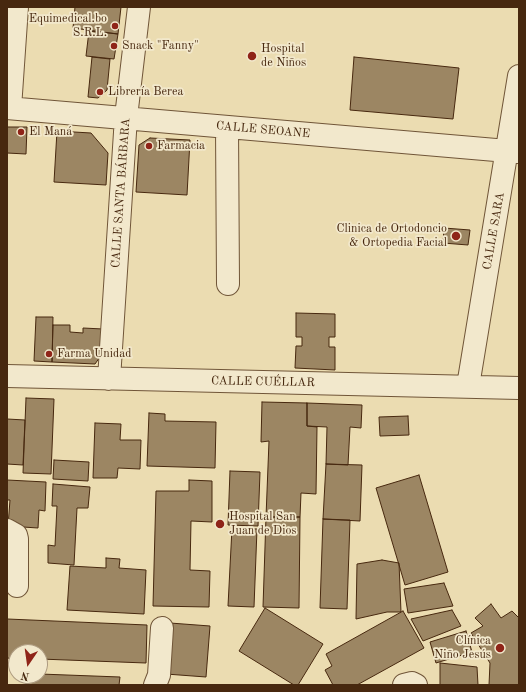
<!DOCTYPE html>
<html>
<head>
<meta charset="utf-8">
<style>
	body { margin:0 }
	#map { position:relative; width:526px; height:692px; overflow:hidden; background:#ebdcb1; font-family:"Old Standard TT",serif }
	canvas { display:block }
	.frame { position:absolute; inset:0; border:8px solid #47280f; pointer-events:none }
	.north { position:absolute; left:8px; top:644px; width:40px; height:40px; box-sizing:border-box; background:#f2e8cc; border:1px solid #ae9b80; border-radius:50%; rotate:193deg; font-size:11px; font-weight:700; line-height:16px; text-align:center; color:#47280f }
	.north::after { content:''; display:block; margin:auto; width:14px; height:18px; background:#8f2418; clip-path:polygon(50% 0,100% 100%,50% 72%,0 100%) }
</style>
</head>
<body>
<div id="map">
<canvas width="526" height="692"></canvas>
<div class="frame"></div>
<div class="north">N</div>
</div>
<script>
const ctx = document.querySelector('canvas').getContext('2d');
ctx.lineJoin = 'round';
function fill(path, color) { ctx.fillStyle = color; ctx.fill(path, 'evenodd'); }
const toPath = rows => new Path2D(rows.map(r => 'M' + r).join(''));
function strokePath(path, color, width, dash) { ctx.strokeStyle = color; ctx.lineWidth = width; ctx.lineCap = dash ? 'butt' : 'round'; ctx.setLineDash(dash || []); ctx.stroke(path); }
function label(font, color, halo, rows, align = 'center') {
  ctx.font = font + ' "Old Standard TT",serif'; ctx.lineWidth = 3.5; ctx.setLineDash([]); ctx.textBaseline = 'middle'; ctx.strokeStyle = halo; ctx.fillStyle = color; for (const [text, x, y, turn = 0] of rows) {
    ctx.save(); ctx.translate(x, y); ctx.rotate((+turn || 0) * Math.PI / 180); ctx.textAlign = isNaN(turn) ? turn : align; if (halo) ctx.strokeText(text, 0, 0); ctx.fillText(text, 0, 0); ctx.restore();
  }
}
const building = toPath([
	[75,7,121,7,118,34,73,28,75,7],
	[89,31,118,34,114,59,86,56,89,31],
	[92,57,110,59,107,90,98,98,88,97,92,57],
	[354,57,459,68,453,119,350,110,354,57],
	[7,127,27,127,26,154,7,153,7,127],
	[57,131,91,133,108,153,106,185,54,182,57,131],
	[150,138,190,140,187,195,136,192,139,145,150,138],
	[444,228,470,230,468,245,443,243,444,228],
	[296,313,335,314,335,337,329,337,329,347,335,347,335,370,295,368,296,346,302,346,302,337,296,337,296,313],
	[36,317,53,317,52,362,34,361,36,317],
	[53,325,70,325,70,332,83,333,83,328,103,329,102,354,95,364,52,362,53,325],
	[26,398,54,399,51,474,23,473,26,398],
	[262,402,307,403,307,426,317,427,316,494,301,493,300,517,266,517,269,441,261,442,262,402],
	[307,403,362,405,361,428,350,427,348,465,326,464,327,427,307,426,307,403],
	[149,413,165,414,165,421,216,422,215,468,147,466,149,413],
	[408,416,409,435,380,436,379,417,408,416],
	[7,419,25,420,23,465,7,464,7,419],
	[95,423,121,424,120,440,141,440,140,469,118,468,117,478,93,478,95,423],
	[54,460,89,462,88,481,53,479,54,460],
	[326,464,362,465,360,521,323,519,326,464],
	[230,471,260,472,258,526,228,525,230,471],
	[419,475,448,572,405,585,376,488,419,475],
	[7,480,46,482,45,511,39,510,38,528,8,526,10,500,7,500,7,480],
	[189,480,212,481,212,522,191,521,190,570,210,571,209,607,153,606,156,491,189,491,189,480],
	[53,484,90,487,88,508,77,508,74,565,48,563,48,545,55,546,57,506,52,506,53,484],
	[266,517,300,517,299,608,263,607,266,517],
	[323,519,350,520,347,609,320,608,323,519],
	[232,528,257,529,254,607,228,606,232,528],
	[106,558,120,559,119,568,146,570,144,614,67,610,70,566,106,568,106,558],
	[382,560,399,563,401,612,387,612,356,619,357,564,382,560],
	[444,583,453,606,408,613,404,589,444,583],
	[491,604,501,618,512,611,519,618,519,685,489,685,490,663,471,633,483,626,475,618,491,604],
	[265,608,323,644,298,685,294,685,239,651,265,608],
	[452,610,461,626,423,641,411,619,452,610],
	[403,611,424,648,357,685,333,685,325,670,332,666,326,654,403,611],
	[7,619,147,625,146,663,40,659,40,652,16,652,16,659,7,658,7,619],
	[170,623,210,626,206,677,166,674,170,623],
	[466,631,472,652,436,663,430,642,466,631],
	[440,663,477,667,478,685,440,685,440,663],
	[40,674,120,677,119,685,26,685,27,676,40,676,40,674]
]);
fill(building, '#9c8663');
strokePath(building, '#47280f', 1);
const minor = toPath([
	[7,108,519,152],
	[10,108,17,7],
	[227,127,228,284],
	[7,376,519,388],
	[109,379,126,117,139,7],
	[468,386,519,76],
	[7,530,16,535,17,539,17,586],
	[155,685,159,675,162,628],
	[404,685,412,683,416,685]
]);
strokePath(minor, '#705538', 24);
strokePath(minor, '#f2e8cc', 22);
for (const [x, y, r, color] of [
	[115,26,4,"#8f2418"],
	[114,46,4,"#8f2418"],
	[252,56,5,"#8f2418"],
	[100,92,4,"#8f2418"],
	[21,132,4,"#8f2418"],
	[149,146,4,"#8f2418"],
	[456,236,5,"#8f2418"],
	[49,354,4,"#8f2418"],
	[220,524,5,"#8f2418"],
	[500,648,5,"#8f2418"]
]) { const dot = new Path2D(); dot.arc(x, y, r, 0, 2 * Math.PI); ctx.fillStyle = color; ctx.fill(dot); strokePath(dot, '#f2e8cc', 1.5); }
label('12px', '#47280f', '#f2e8cc', [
	["Equimedical.bo",107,19,"right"],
	["S.R.L.",107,33,"right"],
	["Snack \"Fanny\"",122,46],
	["Hospital",261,49],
	["de Niños",261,63],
	["Librería Berea",108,92],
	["El Maná",29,132],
	["Farmacia",157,146],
	["Clinica de Ortodoncio",447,229,"right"],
	["& Ortopedia Facial",447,243,"right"],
	["Farma Unidad",57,354],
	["Hospital San",229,517],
	["Juan de Dios",229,531],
	["Clínica",491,641,"right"],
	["Niño Jesús",491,655,"right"]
], 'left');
label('12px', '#47280f', '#f2e8cc', [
	["CALLE SEOANE",263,130,5],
	["CALLE SANTA BÁRBARA",121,193,-86],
	["CALLE SARA",494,231,-80],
	["CALLE CUÉLLAR",263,382,1]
]);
</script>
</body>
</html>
